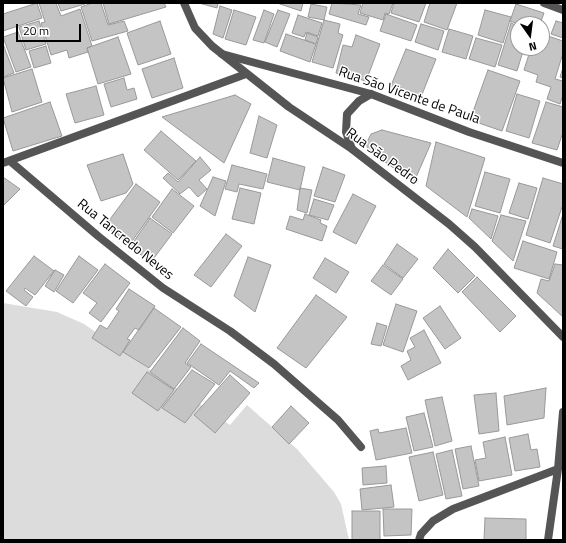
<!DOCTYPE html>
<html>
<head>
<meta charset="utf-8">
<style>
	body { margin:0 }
	#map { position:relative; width:566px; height:543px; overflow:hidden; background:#fff; font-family:"Titillium Web",sans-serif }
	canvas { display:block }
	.frame { position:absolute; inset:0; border:4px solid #000; pointer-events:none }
	.north { position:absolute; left:510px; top:16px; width:40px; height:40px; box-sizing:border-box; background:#fff; border:1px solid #999; border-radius:50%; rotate:166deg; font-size:11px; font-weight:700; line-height:16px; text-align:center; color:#000 }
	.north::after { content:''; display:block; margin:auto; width:14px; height:18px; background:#000; clip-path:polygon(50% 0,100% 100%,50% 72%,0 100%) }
	.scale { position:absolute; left:16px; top:24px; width:65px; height:18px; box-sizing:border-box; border:2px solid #000; border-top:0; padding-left:5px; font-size:12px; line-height:14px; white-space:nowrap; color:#000; -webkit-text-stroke:3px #fff; paint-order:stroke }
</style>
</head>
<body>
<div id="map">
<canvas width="566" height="543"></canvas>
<div class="frame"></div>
<div class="north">N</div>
<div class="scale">20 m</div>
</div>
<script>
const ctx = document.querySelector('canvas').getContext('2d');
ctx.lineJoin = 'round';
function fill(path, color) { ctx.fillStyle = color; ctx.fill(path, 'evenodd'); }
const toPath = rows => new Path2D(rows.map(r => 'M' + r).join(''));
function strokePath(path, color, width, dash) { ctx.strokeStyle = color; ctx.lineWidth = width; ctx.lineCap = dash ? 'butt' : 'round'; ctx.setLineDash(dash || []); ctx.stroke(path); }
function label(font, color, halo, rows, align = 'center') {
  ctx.font = font + ' "Titillium Web",sans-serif'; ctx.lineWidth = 3; ctx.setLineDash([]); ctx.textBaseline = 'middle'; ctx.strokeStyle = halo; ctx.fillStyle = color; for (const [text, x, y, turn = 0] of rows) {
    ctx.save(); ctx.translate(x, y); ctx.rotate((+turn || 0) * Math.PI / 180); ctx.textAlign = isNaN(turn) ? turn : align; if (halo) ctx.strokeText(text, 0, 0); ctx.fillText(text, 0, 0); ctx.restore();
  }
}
fill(toPath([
	[3,303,57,312,84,324,230,425,247,405,297,449,334,492,341,504,349,540,3,540]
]), '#dcdcdc');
const building = toPath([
	[37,3,42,18,3,31,3,14,37,3],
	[39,3,56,3,61,16,80,9,92,46,87,48,88,52,69,58,67,50,51,55,41,23,45,22,39,3],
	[58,3,85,3,85,4,61,11,58,3],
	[92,3,101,3,108,25,124,21,128,31,92,41,81,7,92,3],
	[103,3,164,3,166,7,109,24,103,3],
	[199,3,218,3,217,8,199,3],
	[277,3,303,3,301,11,277,3],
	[332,3,361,5,358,14,369,17,366,25,329,14,332,3],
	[363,3,393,3,389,14,385,13,383,20,360,13,363,3],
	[394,3,426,3,419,22,391,13,394,3],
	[430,3,457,3,447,30,424,22,430,3],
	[311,4,327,7,324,20,308,17,311,4],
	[516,4,544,13,540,24,519,24,510,21,516,4],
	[220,6,232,10,223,38,213,34,220,6],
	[234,10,256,17,246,45,225,39,234,10],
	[264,10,274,14,264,43,253,40,264,10],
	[278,10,290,14,277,47,265,42,278,10],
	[485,10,511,17,503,43,478,35,485,10],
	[386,14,417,25,411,41,380,31,386,14],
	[298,15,322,23,318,36,306,32,304,37,292,33,298,15],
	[324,20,340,24,338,33,343,35,333,68,312,62,324,20],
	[39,21,46,44,26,50,19,27,39,21],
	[160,21,171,54,138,65,127,33,160,21],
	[556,21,563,23,563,38,551,34,556,21],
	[511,23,518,26,518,48,524,48,517,71,498,65,511,23],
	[421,24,444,31,438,50,415,42,421,24],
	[449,29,473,36,466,59,442,52,449,29],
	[18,32,31,67,16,72,3,37,18,32],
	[307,33,318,37,316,44,305,40,307,33],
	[286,34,316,44,310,62,280,51,286,34],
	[542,34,563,41,563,53,555,79,563,81,563,95,560,104,547,99,551,87,536,82,538,75,524,70,531,48,542,48,542,34],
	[356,35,380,44,366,81,336,73,343,45,352,47,356,35],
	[118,37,131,74,98,84,87,48,118,37],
	[476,38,502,45,495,67,469,59,476,38],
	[3,44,14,73,3,77,3,44],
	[46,46,51,63,34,68,29,51,46,46],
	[406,49,436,59,421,97,390,88,406,49],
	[174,58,183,88,152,98,142,69,174,58],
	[563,68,563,78,560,77,563,68],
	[32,69,42,102,12,112,3,78,32,69],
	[488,70,520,81,502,131,470,120,488,70],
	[124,78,127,90,134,88,137,99,111,107,104,84,124,78],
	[96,86,104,115,75,123,66,94,96,86],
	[517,94,540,101,529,138,506,131,517,94],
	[235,95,251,104,224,163,162,117,235,95],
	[50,102,62,136,13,151,3,118,50,102],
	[546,102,563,107,563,132,557,150,532,143,546,102],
	[259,116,277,125,267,158,250,153,259,116],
	[382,130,431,143,414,182,369,151,366,144,371,134,382,130],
	[161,131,196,161,178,180,144,150,161,131],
	[436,142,485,158,467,217,426,186,436,142],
	[123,154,133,184,126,193,101,201,87,165,123,154],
	[200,157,211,170,199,180,207,189,198,197,189,187,180,194,163,178,168,173,178,182,200,157],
	[273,158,305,167,300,190,267,182,273,158],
	[232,165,267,174,263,189,239,184,237,192,225,189,232,165],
	[323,167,345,175,335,202,314,196,323,167],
	[485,172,510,179,500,213,475,206,485,172],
	[3,177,20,189,3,206,3,177],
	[213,177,226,181,215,216,200,206,213,177],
	[543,178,563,184,563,204,550,243,526,235,543,178],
	[519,183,537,188,528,219,509,213,519,183],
	[136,184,160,202,130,244,105,226,136,184],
	[240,188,261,193,254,224,232,219,240,188],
	[300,188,312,190,307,213,297,210,300,188],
	[172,189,194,206,173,233,152,217,172,189],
	[353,194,376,206,356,244,333,232,353,194],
	[314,199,334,205,328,220,309,215,314,199],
	[472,209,498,216,491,239,469,218,472,209],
	[305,214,321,220,320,223,327,226,322,241,286,229,290,216,303,220,305,214],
	[563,214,563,249,553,246,563,214],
	[501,215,526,221,513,261,492,241,501,215],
	[150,218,172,234,151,262,130,247,150,218],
	[226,234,242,246,211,287,194,275,226,234],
	[523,241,557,252,549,279,514,268,523,241],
	[397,244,418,259,403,278,384,264,397,244],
	[448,249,475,276,458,293,433,268,448,249],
	[34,256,54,271,35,295,25,288,24,290,33,297,26,306,6,291,34,256],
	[79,256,98,270,73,303,56,291,79,256],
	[248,257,271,265,255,312,234,296,248,257],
	[325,258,349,272,336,293,313,278,325,258],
	[105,264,130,283,101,322,89,313,97,303,83,293,105,264],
	[555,264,563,265,563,317,537,293,541,279,549,281,555,264],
	[383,265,403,279,391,295,371,281,383,265],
	[55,270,64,275,54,292,45,286,55,270],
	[477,277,516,316,500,332,462,292,477,277],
	[129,289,155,306,139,330,135,328,127,339,130,340,120,356,92,338,100,325,107,329,119,311,116,309,129,289],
	[316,295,347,317,306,368,277,348,316,295],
	[396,304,417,311,403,352,383,345,396,304],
	[440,306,461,338,445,349,423,318,440,306],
	[154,308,181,327,149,368,123,352,154,308],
	[377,323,387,326,381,346,371,344,377,323],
	[183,328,200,341,185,363,191,367,174,389,150,372,183,328],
	[424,330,441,363,408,380,401,366,411,360,407,351,415,347,410,338,424,330],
	[201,344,259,383,254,388,230,371,219,385,187,363,201,344],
	[192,370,215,384,185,423,162,408,192,370],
	[147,372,174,390,158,411,132,393,147,372],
	[230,375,250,393,215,433,194,415,230,375],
	[546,388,544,418,507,425,504,396,546,388],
	[496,393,499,431,479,434,474,395,496,393],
	[442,397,452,441,435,446,425,400,442,397],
	[291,406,309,423,289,444,272,427,291,406],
	[424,413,433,447,414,451,406,417,424,413],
	[406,428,412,453,376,460,370,431,378,429,379,433,406,428],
	[528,434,531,450,537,449,540,467,515,471,509,438,528,434],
	[505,437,512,475,479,481,475,460,486,458,483,442,505,437],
	[471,446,479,486,463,489,455,449,471,446],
	[452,450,462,496,446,499,436,454,452,450],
	[433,452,443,495,419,501,409,457,433,452],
	[386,466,387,483,363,485,362,468,386,466],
	[391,485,394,507,362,510,360,489,391,485],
	[383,509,412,509,411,535,384,536,383,509],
	[352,511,380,511,380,540,352,540,352,511],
	[485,518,526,519,526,540,484,540,485,518]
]);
fill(building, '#c4c4c4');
strokePath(building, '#999', 1);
strokePath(toPath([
	[544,3,563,10],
	[222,54,371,94,469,132,563,163],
	[352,149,346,132,347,114,359,101,371,94],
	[10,161,98,236,163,288,230,331,274,364,338,420,361,447],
	[3,163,246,74],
	[419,540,421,534,433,521,453,509,558,469],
	[548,540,558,469,563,412]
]), '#555', 8);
strokePath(toPath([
	[184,3,195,28,212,46,289,107,352,149,449,224,475,247,563,337]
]), '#555', 8);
label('14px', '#000', '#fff', [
	["Rua São Vicente de Paula",409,96,19],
	["Rua São Pedro",382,157,36],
	["Rua Tancredo Neves",125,240,39]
]);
</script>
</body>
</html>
